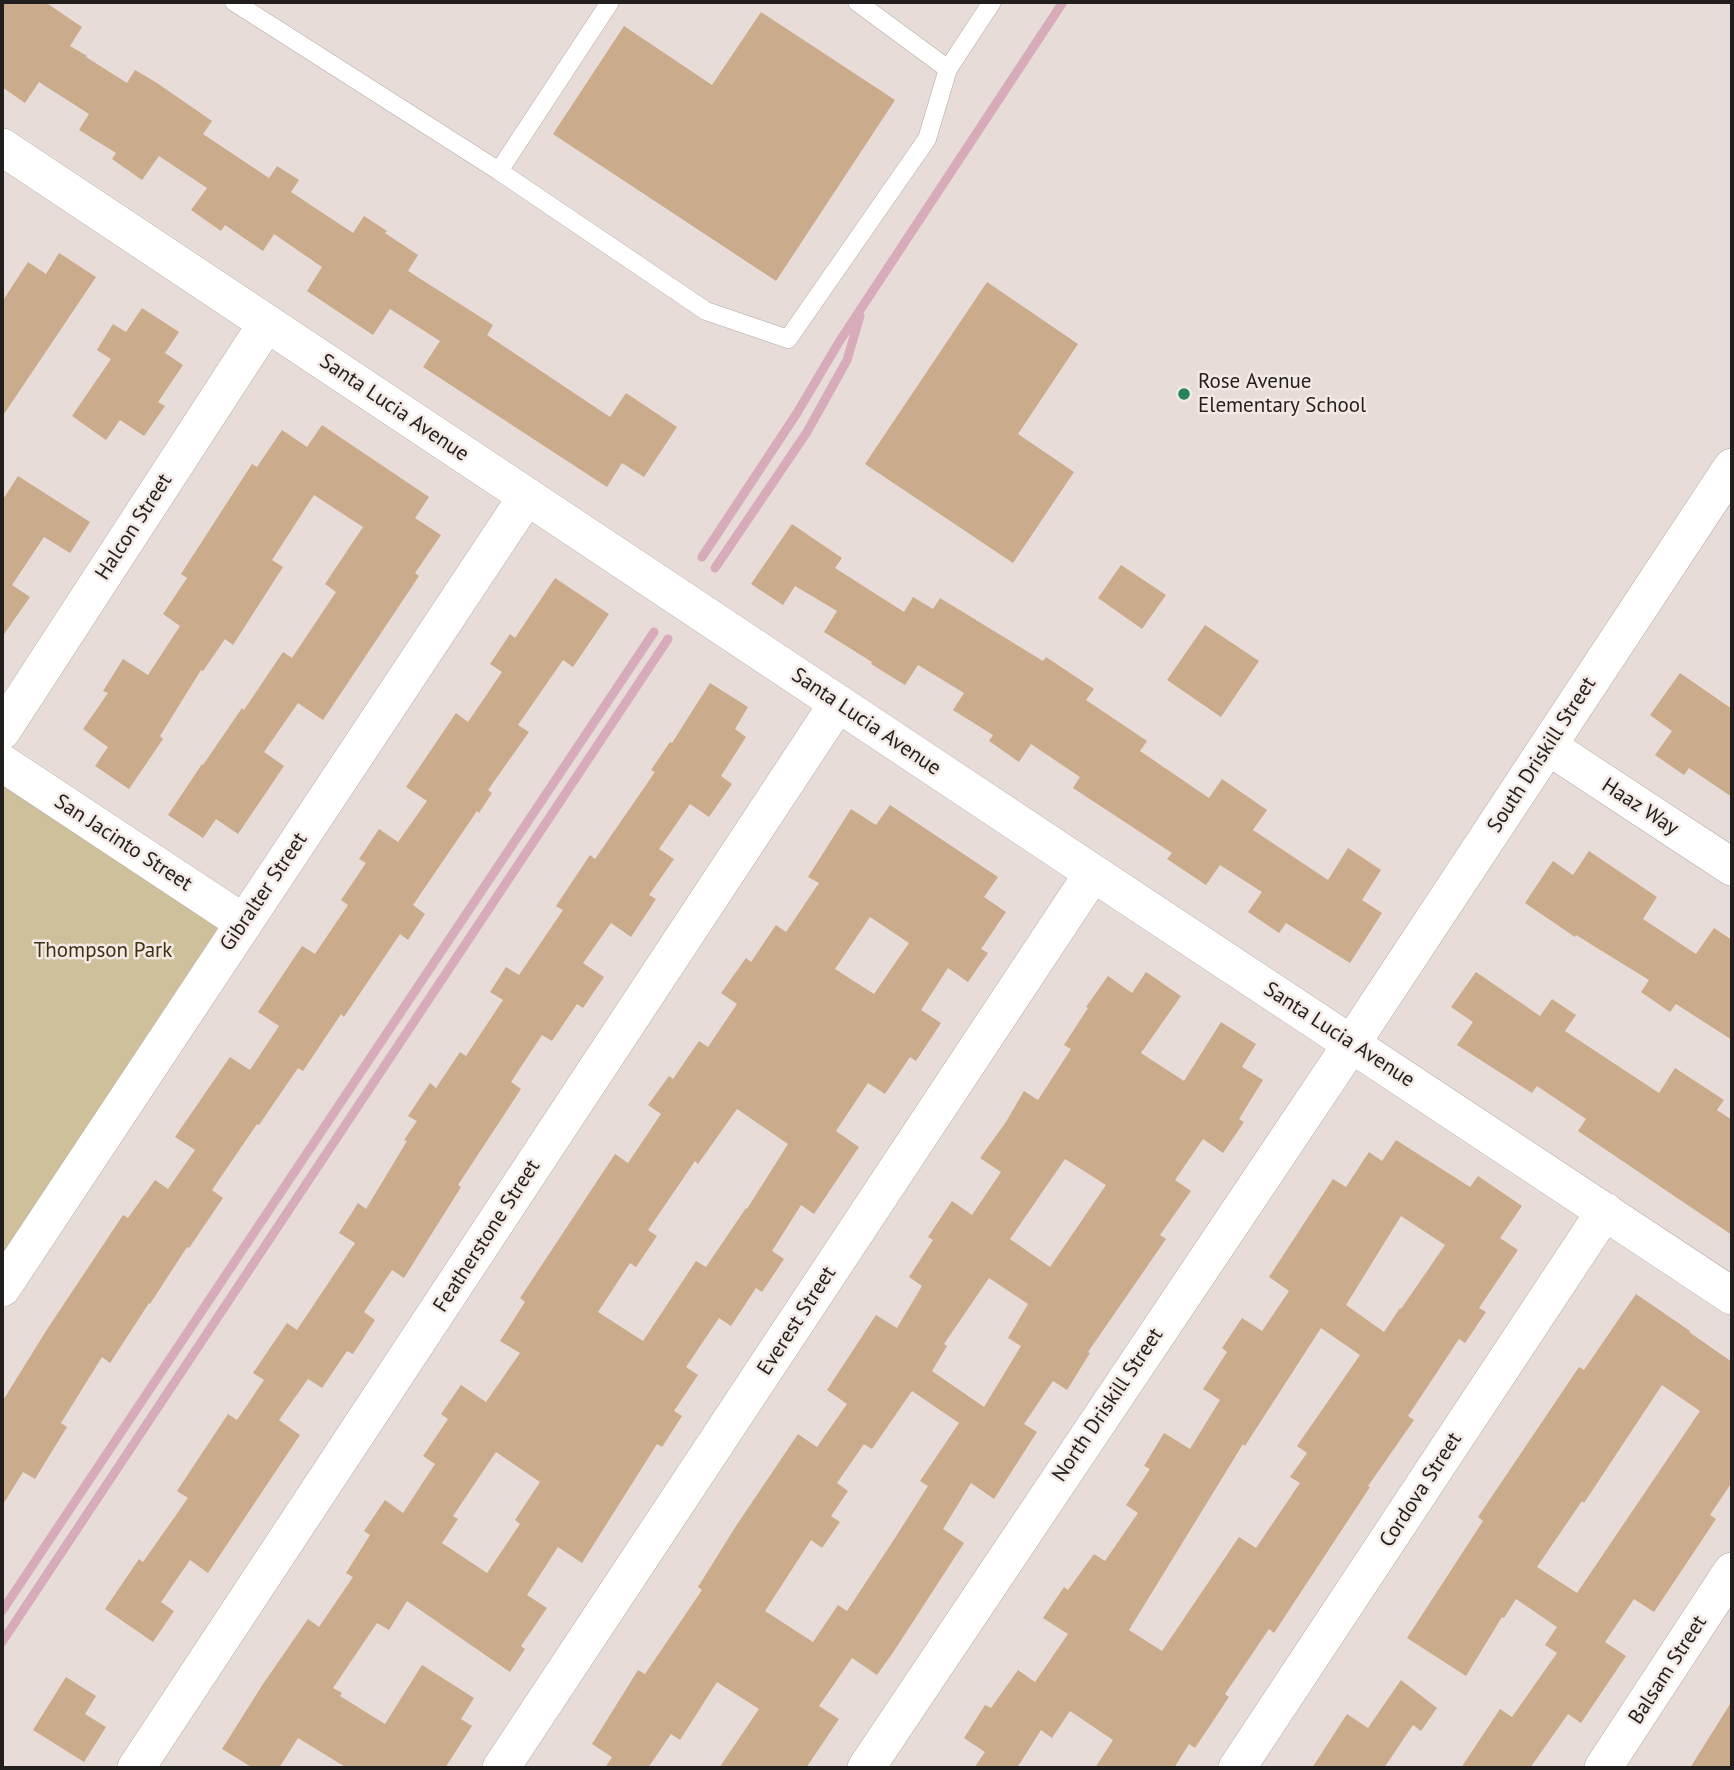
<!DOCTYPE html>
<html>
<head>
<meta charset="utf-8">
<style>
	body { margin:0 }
	#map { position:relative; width:1734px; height:1770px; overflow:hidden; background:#e7dcd7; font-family:"PT Sans",sans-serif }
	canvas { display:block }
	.frame { position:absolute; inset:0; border:4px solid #221e1d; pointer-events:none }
</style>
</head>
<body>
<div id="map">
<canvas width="1734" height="1770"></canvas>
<div class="frame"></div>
</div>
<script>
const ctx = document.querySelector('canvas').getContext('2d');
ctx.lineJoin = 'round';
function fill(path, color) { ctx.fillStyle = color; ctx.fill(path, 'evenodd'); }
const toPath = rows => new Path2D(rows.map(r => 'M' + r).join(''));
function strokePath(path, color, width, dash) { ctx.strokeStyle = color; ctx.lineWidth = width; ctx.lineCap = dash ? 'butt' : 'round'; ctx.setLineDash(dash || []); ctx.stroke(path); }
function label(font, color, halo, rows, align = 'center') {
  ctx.font = font + ' "PT Sans",sans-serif'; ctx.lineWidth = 5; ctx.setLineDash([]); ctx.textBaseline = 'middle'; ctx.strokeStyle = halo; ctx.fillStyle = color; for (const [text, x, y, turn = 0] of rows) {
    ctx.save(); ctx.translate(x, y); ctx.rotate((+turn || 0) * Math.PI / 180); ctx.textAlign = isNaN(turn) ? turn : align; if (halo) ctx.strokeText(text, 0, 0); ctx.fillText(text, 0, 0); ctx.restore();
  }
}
fill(toPath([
	[2,763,244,923,2,1288]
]), '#cfc09c');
strokePath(toPath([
	[702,557,797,413,839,342,1063,2],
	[715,568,807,432,847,360,860,316],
	[2,1611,654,632],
	[2,1642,668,639]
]), '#d7abba', 9);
fill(toPath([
	[2,2,45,2,82,27,70,46,87,56,86,57,127,83,135,70,157,83,212,121,203,134,269,178,277,166,299,180,291,192,353,233,364,216,387,231,385,233,418,255,408,271,493,325,487,335,610,417,626,393,677,427,644,477,622,463,607,487,423,367,440,341,390,309,373,335,307,291,322,267,274,234,263,251,225,225,221,231,191,210,207,188,159,156,142,180,112,159,116,153,79,130,89,114,39,82,25,103,2,87],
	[761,12,895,100,776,281,553,134,624,26,712,85],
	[59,253,96,277,2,417,2,302,28,262,46,274],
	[987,282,1078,344,1018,434,1074,472,1013,563,865,464],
	[142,308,179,332,165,353,183,365,158,402,165,406,144,436,120,420,106,440,72,416,111,359,97,350,113,324,126,332],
	[322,425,429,497,415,518,441,535,415,573,419,576,323,720,298,703,264,752,284,766,238,834,216,819,203,838,168,815,202,764,203,765,242,708,244,710,283,652,292,658,336,592,325,584,363,527,314,495,272,560,283,567,233,645,225,639,203,671,201,670,160,736,163,739,129,789,95,766,108,747,83,729,108,693,103,691,123,659,148,675,180,626,163,614,187,578,181,574,252,464,257,467,282,430,307,447],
	[18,476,90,522,70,553,44,537,12,585,30,597,2,637,2,501],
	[792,524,842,558,835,568,904,612,913,597,933,609,940,598,1043,661,1046,657,1094,689,1086,700,1147,741,1140,751,1209,798,1222,779,1267,810,1253,830,1328,880,1348,848,1381,870,1362,900,1382,913,1350,963,1286,923,1279,933,1248,912,1262,892,1220,865,1206,885,1167,859,1172,853,1073,788,1080,777,1031,744,1019,762,989,741,993,735,953,710,964,693,918,665,905,685,871,664,872,662,824,632,837,611,795,586,783,605,751,584],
	[1121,565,1166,595,1142,629,1098,598],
	[555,578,609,614,573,667,563,660,518,725,529,732,488,790,492,793,479,813,477,811,413,905,425,914,408,940,400,934,344,1017,341,1014,303,1071,298,1068,259,1125,257,1124,212,1190,223,1198,189,1248,187,1247,150,1304,149,1303,110,1363,102,1357,61,1423,67,1427,35,1479,23,1472,2,1506,2,1402,46,1331,123,1215,128,1218,155,1180,168,1189,195,1150,175,1137,230,1057,250,1070,279,1026,258,1012,302,946,315,954,348,905,341,900,366,863,359,859,379,829,398,842,427,801,406,787,456,713,468,722,502,672,490,664,510,634,515,638],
	[1205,625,1259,661,1221,717,1167,680],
	[1680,673,1732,709,1732,797,1689,768,1684,775,1655,755,1672,731,1650,715],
	[710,683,748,707,735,729,746,737,721,776,732,784,709,817,690,804,659,849,674,859,649,895,656,899,631,937,611,923,583,963,604,977,583,1008,577,1004,552,1041,542,1035,511,1082,521,1089,458,1185,461,1187,404,1278,392,1270,364,1312,375,1320,353,1354,347,1351,322,1388,308,1379,279,1420,300,1435,208,1573,190,1560,161,1602,174,1611,153,1642,105,1609,139,1559,143,1562,188,1498,177,1491,228,1414,237,1420,264,1380,253,1373,287,1323,297,1330,355,1243,339,1233,358,1203,366,1209,407,1141,404,1140,417,1121,408,1116,430,1083,436,1088,460,1052,466,1056,503,1000,490,992,506,967,519,975,563,910,556,906,590,855,595,859,655,772,651,770,670,742,672,743],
	[890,805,998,877,984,897,1006,912,981,949,988,953,968,982,948,968,921,1010,941,1023,916,1061,910,1057,885,1094,868,1083,836,1131,859,1147,814,1214,801,1205,772,1251,784,1259,762,1292,756,1288,731,1326,719,1318,686,1367,698,1375,674,1411,682,1416,662,1447,657,1444,582,1563,558,1547,527,1595,547,1608,521,1646,525,1649,510,1672,407,1601,389,1630,377,1623,333,1688,342,1693,340,1696,385,1724,422,1665,474,1698,461,1719,472,1726,445,1768,347,1768,298,1738,279,1768,253,1768,222,1749,263,1684,308,1619,319,1627,353,1577,346,1573,370,1535,364,1531,385,1500,403,1513,435,1464,423,1456,448,1419,441,1414,461,1385,486,1402,520,1353,500,1341,525,1302,520,1298,615,1154,628,1163,661,1114,648,1105,669,1076,673,1079,699,1041,708,1047,737,1004,721,993,746,958,751,962,776,925,786,932,819,883,808,877,851,809,876,825],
	[870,917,909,943,874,994,835,969],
	[737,1109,788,1144,747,1209,746,1208,706,1267,696,1261,643,1341,598,1312,630,1263,636,1267,657,1236,648,1230,695,1161,698,1164],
	[496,1452,540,1482,515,1520,520,1524,487,1573,442,1543,458,1519,453,1516],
	[1589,851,1657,897,1643,919,1696,954,1714,928,1732,940,1732,1040,1676,1004,1670,1012,1641,992,1649,980,1576,935,1575,937,1525,903,1553,861,1573,875],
	[1146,972,1181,996,1141,1053,1184,1081,1221,1022,1256,1044,1242,1067,1263,1080,1239,1119,1244,1122,1223,1153,1203,1139,1175,1180,1191,1191,1160,1235,1166,1239,1088,1352,1090,1353,1067,1390,1053,1381,1024,1424,1037,1432,994,1499,971,1483,943,1529,964,1543,894,1651,877,1675,852,1658,819,1706,839,1719,806,1768,719,1768,759,1709,717,1682,680,1740,671,1734,648,1768,605,1768,612,1757,592,1744,638,1670,645,1674,702,1590,698,1587,736,1526,798,1434,817,1447,847,1404,827,1390,876,1315,897,1328,922,1286,909,1277,933,1240,928,1237,952,1201,972,1215,1001,1172,980,1158,1006,1122,1024,1091,1038,1100,1071,1049,1064,1045,1088,1008,1086,1007,1108,976,1132,993],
	[1065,1159,1106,1185,1050,1267,1010,1239],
	[989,1278,1028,1304,1008,1338,1021,1346,984,1407,932,1371,947,1346,944,1344],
	[912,1391,959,1423,920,1481,928,1486,895,1538,847,1611,838,1605,813,1642,765,1611,811,1540,822,1548,840,1522,831,1516,848,1491,837,1483,864,1444,872,1449],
	[1476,972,1540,1016,1552,999,1576,1015,1565,1031,1659,1093,1675,1068,1724,1100,1717,1110,1732,1120,1732,1235,1578,1131,1586,1119,1537,1086,1532,1093,1457,1045,1473,1022,1451,1007],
	[1396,1140,1470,1187,1478,1176,1522,1206,1500,1238,1518,1250,1479,1308,1486,1312,1465,1343,1459,1339,1408,1416,1414,1420,1368,1486,1370,1487,1274,1633,1269,1629,1225,1694,1229,1697,1195,1748,1189,1744,1174,1768,1095,1768,1113,1740,1070,1711,1052,1738,1041,1730,1017,1768,974,1768,985,1752,964,1738,985,1705,991,1708,1018,1670,1035,1682,1068,1634,1043,1618,1064,1587,1068,1590,1094,1554,1105,1561,1138,1513,1126,1505,1150,1469,1144,1466,1164,1433,1190,1449,1220,1400,1203,1389,1227,1352,1222,1348,1242,1318,1262,1331,1289,1291,1269,1277,1333,1179,1346,1187,1369,1152,1382,1161],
	[1401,1216,1445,1245,1401,1309,1400,1308,1384,1332,1346,1305],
	[1321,1328,1360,1355,1297,1446,1307,1453,1290,1477,1300,1483,1256,1548,1239,1537,1162,1651,1129,1630,1243,1444,1245,1446,1252,1435],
	[1636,1294,1690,1331,1689,1332,1732,1362,1732,1482,1710,1515,1716,1519,1654,1612,1634,1599,1605,1642,1626,1656,1581,1723,1568,1714,1530,1768,1461,1768,1500,1709,1512,1717,1557,1653,1545,1645,1557,1627,1516,1599,1504,1618,1502,1617,1466,1676,1407,1638,1483,1521,1478,1517,1579,1367,1584,1370],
	[1662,1385,1700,1411,1577,1593,1537,1567,1582,1501,1584,1503],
	[66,1677,96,1696,85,1714,106,1727,84,1762,33,1730],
	[1401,1680,1437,1708,1421,1731,1413,1725,1384,1768,1312,1768,1347,1714,1368,1728],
	[1732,1701,1732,1768,1690,1768]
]), '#caab8c');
const service = toPath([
	[234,2,499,171],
	[610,2,499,171,706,311,788,339,927,139,948,69],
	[857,2,948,69,992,2]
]);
const minor = toPath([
	[2,147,1093,873,1732,1296],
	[2,731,267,323],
	[1548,746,1732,867],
	[2,763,244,923],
	[2,1288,527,496],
	[136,1768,838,703],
	[501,1768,1093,873],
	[866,1768,1352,1043,1732,467],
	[1237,1768,1605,1211],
	[1603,1768,1732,1571]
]);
strokePath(service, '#b4a9a5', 19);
strokePath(minor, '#b4a9a5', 38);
strokePath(service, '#fff', 18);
strokePath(minor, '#fff', 37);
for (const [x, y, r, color] of [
	[1184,394,7,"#258157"]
]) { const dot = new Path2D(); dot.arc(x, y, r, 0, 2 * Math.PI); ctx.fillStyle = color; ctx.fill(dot); strokePath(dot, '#f4e9e4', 2.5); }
label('21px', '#221e1d', '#f4e9e4', [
	["Rose Avenue",1198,382],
	["Elementary School",1198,406]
], 'left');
label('21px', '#221e1d', '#f4e9e4', [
	["Santa Lucia Avenue",394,408,34],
	["Halcon Street",134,527,-57],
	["Santa Lucia Avenue",866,722,34],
	["South Driskill Street",1542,755,-57],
	["Haaz Way",1640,807,33],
	["San Jacinto Street",123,843,33],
	["Gibralter Street",264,892,-56],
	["Santa Lucia Avenue",1339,1035,33],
	["Featherstone Street",487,1236,-57],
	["Everest Street",797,1321,-57],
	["North Driskill Street",1108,1405,-56],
	["Cordova Street",1421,1490,-57],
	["Balsam Street",1668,1670,-57]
]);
label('21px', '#3d3110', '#f4e9e4', [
	["Thompson Park",103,951]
]);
</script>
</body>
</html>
